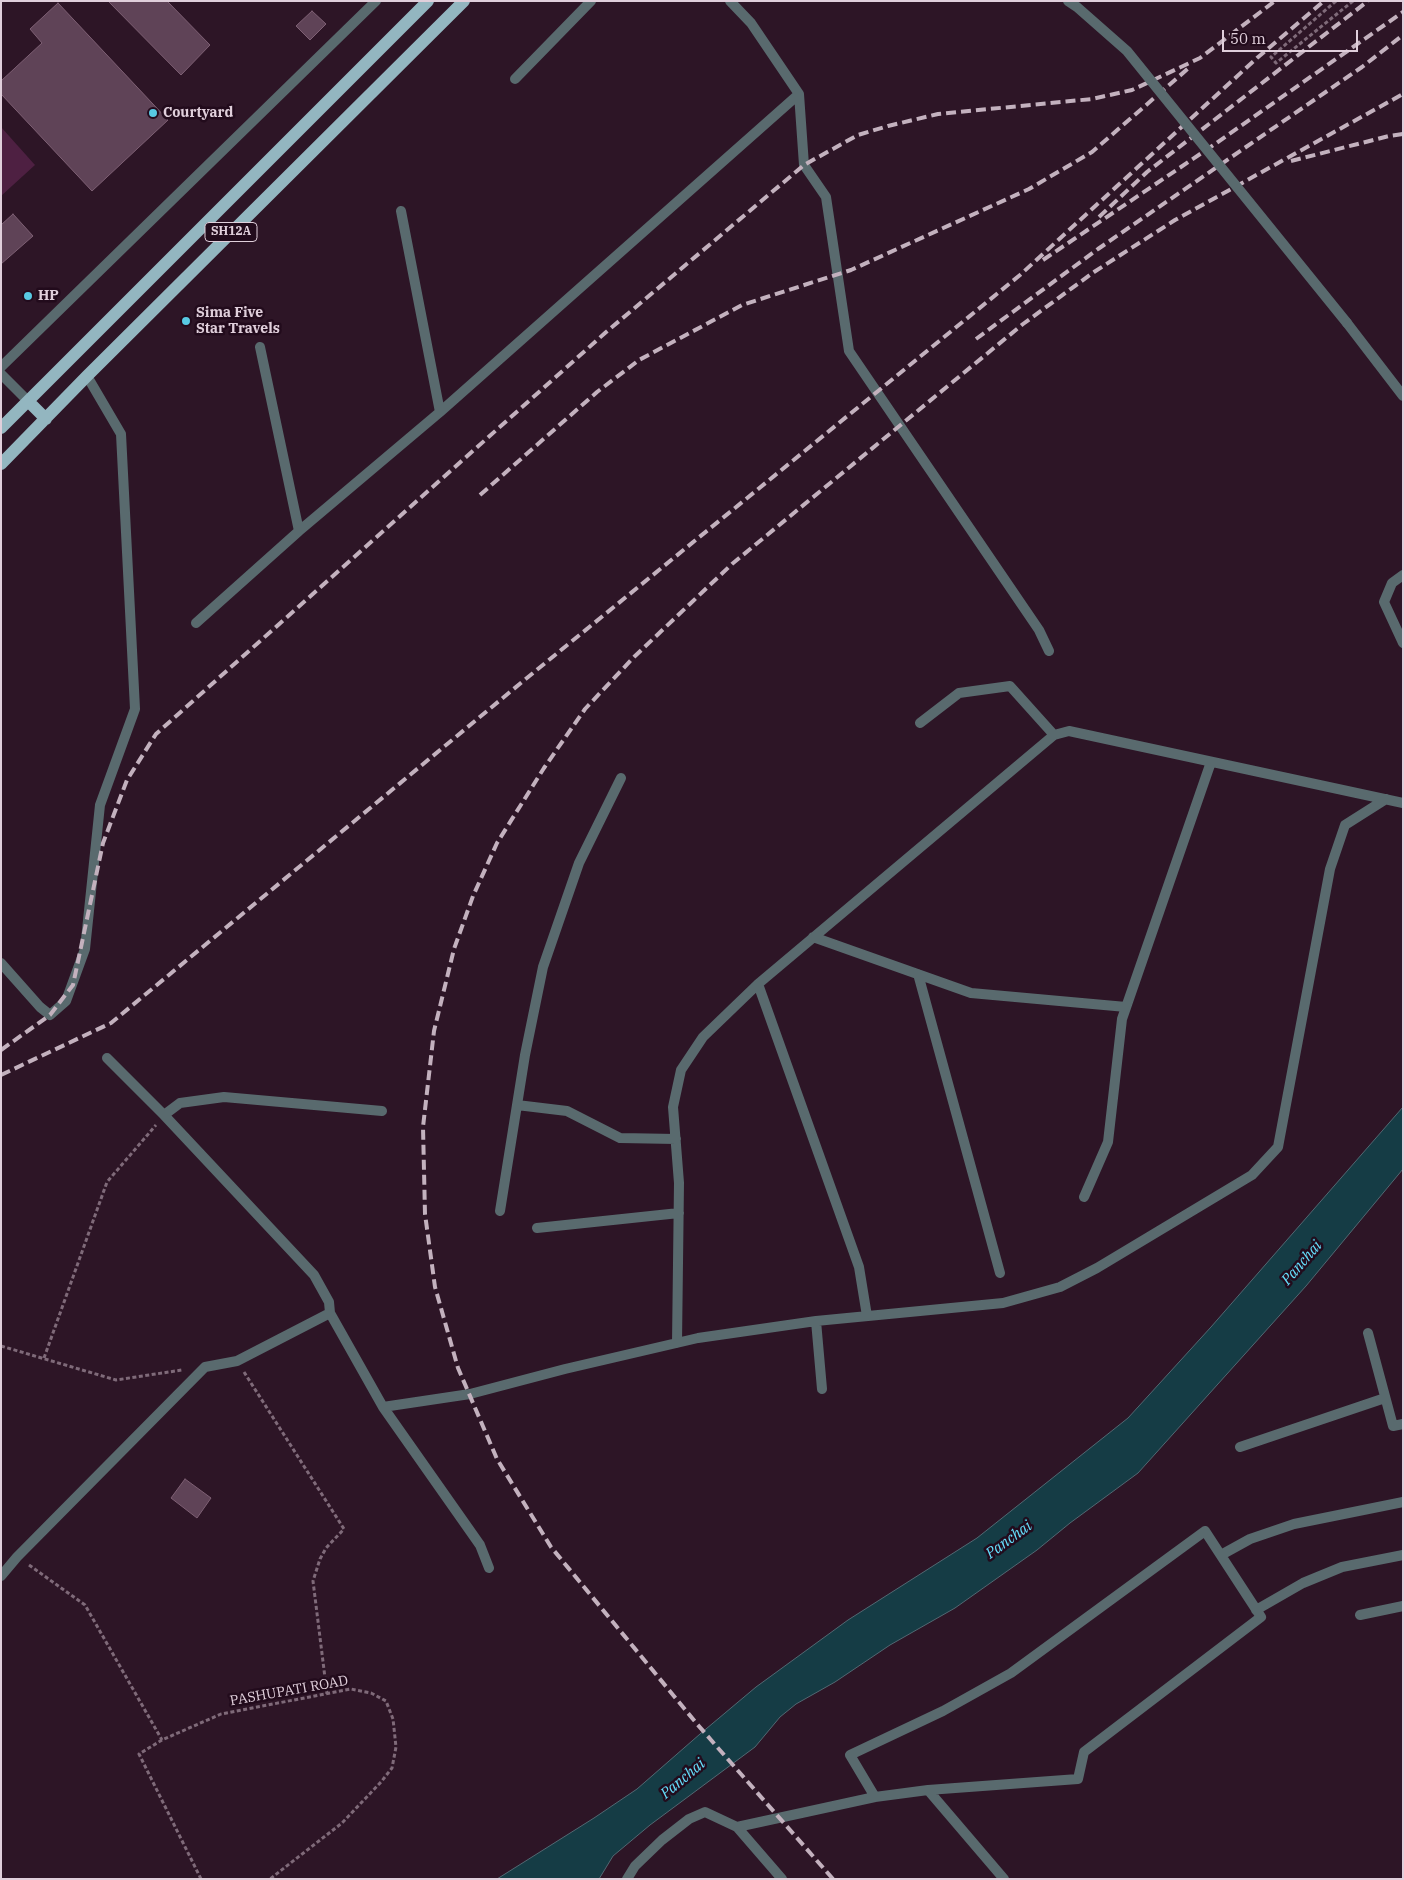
<!DOCTYPE html>
<html>
<head>
<meta charset="utf-8">
<style>
	body { margin:0 }
	#map { position:relative; width:1404px; height:1880px; overflow:hidden; background:#2d1526; font-family:"IBM Plex Serif",serif }
	canvas { display:block }
	.frame { position:absolute; inset:0; border:2px solid #e0cfdb; pointer-events:none }
	.scale { position:absolute; left:1222px; top:30px; width:136px; height:22px; box-sizing:border-box; border:2px solid #e0cfdb; border-top:0; padding-left:6px; font-size:15px; line-height:18px; white-space:nowrap; color:#e0cfdb; -webkit-text-stroke:4px #220b1c; paint-order:stroke }
</style>
</head>
<body>
<div id="map">
<canvas width="1404" height="1880"></canvas>
<div class="frame"></div>
<div class="scale">50 m</div>
</div>
<script>
const ctx = document.querySelector('canvas').getContext('2d');
ctx.lineJoin = 'round';
function fill(path, color) { ctx.fillStyle = color; ctx.fill(path, 'evenodd'); }
const toPath = rows => new Path2D(rows.map(r => 'M' + r).join(''));
function strokePath(path, color, width, dash) { ctx.strokeStyle = color; ctx.lineWidth = width; ctx.lineCap = dash ? 'butt' : 'round'; ctx.setLineDash(dash || []); ctx.stroke(path); }
function label(font, color, halo, rows, align = 'center') {
  ctx.font = font + ' "IBM Plex Serif",serif'; ctx.lineWidth = 5; ctx.setLineDash([]); ctx.textBaseline = 'middle'; ctx.strokeStyle = halo; ctx.fillStyle = color; for (const [text, x, y, turn = 0] of rows) {
    ctx.save(); ctx.translate(x, y); ctx.rotate((+turn || 0) * Math.PI / 180); ctx.textAlign = isNaN(turn) ? turn : align; if (halo) ctx.strokeText(text, 0, 0); ctx.fillText(text, 0, 0); ctx.restore();
  }
}
fill(toPath([
	[1,127,35,165,1,196]
]), '#4e2042');
const water = toPath([
	[1403,1107,1403,1169,1306,1286,1138,1473,1070,1523,1037,1550,955,1608,890,1645,835,1682,796,1704,780,1717,755,1747,650,1825,613,1856,599,1879,497,1879,594,1818,637,1789,700,1734,756,1687,848,1620,977,1538,1128,1418,1211,1327,1403,1107]
]);
fill(water, '#153c45');
strokePath(water, '#526872', 1);
const building = toPath([
	[108,1,167,1,210,45,181,75,108,1],
	[58,3,168,120,92,191,1,94,1,81,42,43,30,29,58,3],
	[312,11,326,24,310,40,296,26,312,11],
	[13,214,33,236,1,264,1,225,13,214],
	[185,1479,211,1498,197,1518,171,1498,185,1479]
]);
fill(building, '#5f4357');
strokePath(building, '#7e6074', 1);
strokePath(toPath([
	[1336,1,1271,57,1276,63,1353,1],
	[1,1346,116,1380,182,1370],
	[44,1358,107,1182,156,1125],
	[244,1372,344,1529,326,1548,320,1559,313,1581,327,1694],
	[29,1565,85,1605,162,1740],
	[201,1879,139,1754,162,1740,221,1714,351,1689,371,1693,386,1701,393,1719,396,1747,392,1768,381,1782,342,1823,270,1879]
]), '#7f6a79', 3, [4, 2.5]);
strokePath(toPath([
	[730,1,751,23,799,94,804,165,826,197,849,351,1039,630,1049,651],
	[515,79,591,1],
	[401,211,440,412],
	[260,347,299,531],
	[1,367,376,1],
	[1,374,28,401],
	[1403,575,1392,583,1384,602,1403,643],
	[196,623,299,531,440,412,799,94],
	[920,723,959,693,1010,686,1054,735],
	[813,937,971,993,1126,1007],
	[1,963,40,1007,50,1015,66,1001,85,949,100,805,135,709,121,434,87,376],
	[918,974,1000,1273],
	[758,984,859,1267,867,1316],
	[107,1058,164,1115,314,1275,329,1302,330,1313,383,1407,480,1545,489,1568],
	[517,1105,567,1111,620,1138,676,1139],
	[164,1115,180,1103,224,1097,382,1111],
	[1084,1197,1108,1142,1122,1019,1211,762],
	[500,1211,525,1055,543,967,579,863,621,778],
	[537,1228,679,1213],
	[816,1321,822,1389],
	[1368,1333,1393,1426,1403,1424],
	[677,1343,679,1183,673,1107,681,1070,703,1037,758,984,1054,735,1069,731,1403,803],
	[383,1407,470,1394,565,1369,698,1338,816,1321,1003,1303,1060,1287,1097,1268,1252,1175,1278,1147,1330,869,1345,825,1386,799],
	[1240,1447,1385,1398],
	[1221,1555,1250,1539,1294,1524,1403,1502],
	[1,1576,17,1557,205,1367,237,1361,330,1313],
	[1256,1610,1303,1583,1342,1567,1403,1555],
	[1360,1615,1403,1606],
	[928,1790,1004,1879],
	[737,1827,782,1879],
	[627,1879,635,1866,662,1840,689,1819,705,1812,737,1827,875,1797,928,1790,1078,1779,1084,1752,1261,1617,1205,1531,1011,1673,943,1711,850,1755,875,1797]
]), '#596a6e', 10);
strokePath(toPath([
	[1347,323,1403,396]
]), '#596a6e', 10);
strokePath(toPath([
	[28,401,46,419],
	[1,428,428,1],
	[1,464,87,376,464,1]
]), '#93b6c0', 12);
strokePath(toPath([
	[1291,161,1389,136,1403,134],
	[1099,217,1147,172,1368,1],
	[1043,260,1215,144,1403,12],
	[976,339,1098,249,1362,67,1403,35],
	[480,495,597,392,639,360,742,305,851,270,1029,189,1092,152,1191,66],
	[1,1050,50,1015,73,985,103,843,127,780,156,734,605,333,804,165,858,135,888,126,938,114,1092,99,1132,90,1200,58,1275,1],
	[1,1075,111,1023,522,682,1020,275,1257,58,1324,1],
	[833,1879,697,1724,551,1547,497,1459,458,1368,435,1287,425,1214,423,1127,434,1031,454,949,473,896,497,843,544,768,585,709,634,657,732,564,1023,324,1094,272,1175,220,1403,94]
]), '#c3b1be', 4, [10, 5]);
strokePath(toPath([
	[1068,1,1077,7,1127,51,1347,323]
]), '#596a6e', 10);
for (const [x, y, r, color] of [
	[153,113,5,"#58c9e3"],
	[28,296,5,"#58c9e3"],
	[186,321,5,"#58c9e3"]
]) { const dot = new Path2D(); dot.arc(x, y, r, 0, 2 * Math.PI); ctx.fillStyle = color; ctx.fill(dot); strokePath(dot, '#220b1c', 2); }
for (const [x, y, w] of [
	[231,232,52]
]) { const box = new Path2D(); box.roundRect(x - w / 2, y - 9.5, w, 19, 4); ctx.fillStyle = '#220b1c'; ctx.fill(box); strokePath(box, '#e0cfdb', 1); }
label('bold 12px', '#e0cfdb', null, [
	["SH12A",231,232]
]);
label('bold 14px', '#e0cfdb', '#220b1c', [
	["Courtyard",163,113],
	["HP",38,296],
	["Sima Five",196,313],
	["Star Travels",196,329]
], 'left');
label('14px', '#e0cfdb', '#220b1c', [
	["PASHUPATI ROAD",289,1691,-10]
]);
label('italic 15px', '#65e0fd', '#220b1c', [
	["Panchai",1302,1263,-49],
	["Panchai",1009,1540,-36],
	["Panchai",683,1779,-40]
]);
</script>
</body>
</html>
